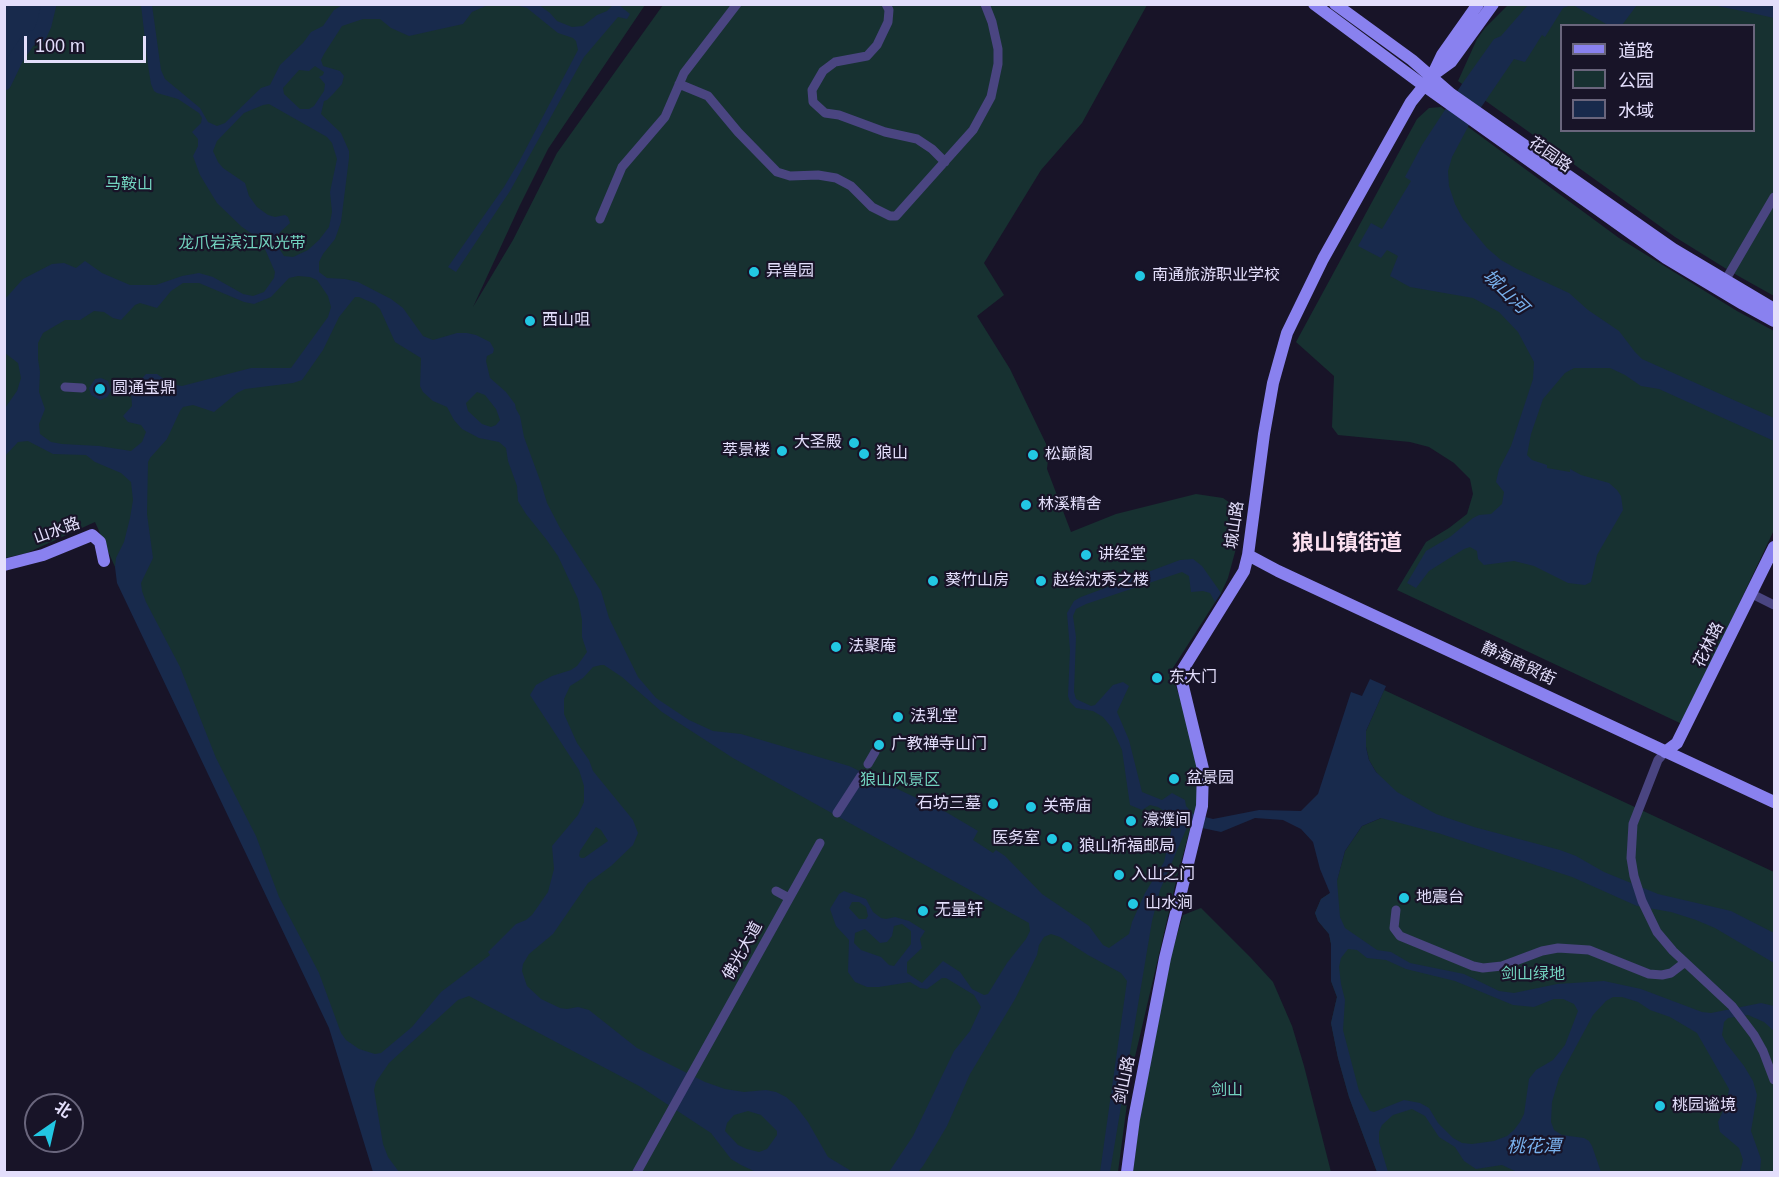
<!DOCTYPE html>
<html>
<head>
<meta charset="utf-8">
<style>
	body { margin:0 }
	#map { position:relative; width:1779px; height:1177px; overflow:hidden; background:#181428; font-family:Helvetica,"Noto Sans SC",sans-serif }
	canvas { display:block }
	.frame { position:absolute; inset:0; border:6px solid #e3defb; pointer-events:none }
	.legend { position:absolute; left:1560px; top:24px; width:195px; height:108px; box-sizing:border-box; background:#181428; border:2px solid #69657c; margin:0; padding:8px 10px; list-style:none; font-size:18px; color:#e3defb }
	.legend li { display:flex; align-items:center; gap:12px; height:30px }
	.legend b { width:30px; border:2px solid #69657c }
	.north { position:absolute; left:24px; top:1093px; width:60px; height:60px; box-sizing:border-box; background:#181428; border:2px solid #69657c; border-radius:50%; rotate:34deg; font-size:16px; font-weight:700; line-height:24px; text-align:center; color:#e3defb }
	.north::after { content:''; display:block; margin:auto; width:21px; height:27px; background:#22c7e3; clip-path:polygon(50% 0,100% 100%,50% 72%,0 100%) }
	.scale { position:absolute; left:24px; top:36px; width:122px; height:27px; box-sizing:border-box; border:3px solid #e3defb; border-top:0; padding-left:8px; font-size:18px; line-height:21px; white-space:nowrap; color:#e3defb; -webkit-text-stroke:4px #181428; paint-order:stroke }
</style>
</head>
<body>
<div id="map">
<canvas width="1779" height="1177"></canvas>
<div class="frame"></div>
<ul class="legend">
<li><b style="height:8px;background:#8981ef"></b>道路</li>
<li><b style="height:16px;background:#173131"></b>公园</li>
<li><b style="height:16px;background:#182a4c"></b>水域</li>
</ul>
<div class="north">北</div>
<div class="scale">100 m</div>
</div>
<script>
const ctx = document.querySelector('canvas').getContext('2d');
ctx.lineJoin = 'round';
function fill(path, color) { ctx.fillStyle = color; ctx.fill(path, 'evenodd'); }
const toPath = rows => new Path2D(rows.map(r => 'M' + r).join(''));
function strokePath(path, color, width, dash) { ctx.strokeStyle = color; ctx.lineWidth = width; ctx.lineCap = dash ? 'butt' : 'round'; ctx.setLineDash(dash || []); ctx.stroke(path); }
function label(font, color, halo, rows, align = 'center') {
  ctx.font = font + ' Helvetica,"Noto Sans SC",sans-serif'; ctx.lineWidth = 4.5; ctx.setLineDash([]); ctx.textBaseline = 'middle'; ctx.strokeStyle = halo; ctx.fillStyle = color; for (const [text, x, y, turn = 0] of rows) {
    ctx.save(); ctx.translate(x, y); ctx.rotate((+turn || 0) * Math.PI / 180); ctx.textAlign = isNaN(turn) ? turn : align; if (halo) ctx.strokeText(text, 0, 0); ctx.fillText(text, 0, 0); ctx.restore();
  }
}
fill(toPath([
	[49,5,645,5,548,149,520,205,473,307,513,240,557,153,663,5,1147,5,1082,123,1041,170,984,263,1004,295,977,316,1010,369,1049,450,1047,469,1071,532,1116,514,1196,494,1223,498,1233,505,1238,541,1228,578,1221,593,1171,671,1183,708,1199,772,1199,796,1177,877,1131,1074,1118,1172,379,1172,361,1090,115,567,95,522,27,553,5,558,5,83,16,58,29,39,39,35,44,25],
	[1508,5,1774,5,1774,296,1733,273,1675,237,1458,81,1477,39,1485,28],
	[1562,26,1754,26,1754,130,1562,130],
	[1441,107,1619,238,1737,311,1774,331,1774,530,1682,724,1397,590,1426,542,1449,528,1467,514,1473,494,1470,479,1454,463,1429,447,1410,442,1338,435,1332,427,1334,376,1296,342,1417,119,1429,108],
	[1384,690,1774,872,1774,1172,1377,1172,1349,1097,1338,1058,1331,1023,1337,997,1331,981,1331,944,1329,934,1318,921,1315,913,1321,899,1330,893,1337,880,1345,851,1362,826,1381,818,1385,783,1376,772,1369,760,1366,747,1366,731],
	[1201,908,1251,958,1273,982,1292,1026,1304,1066,1331,1172,1133,1172,1140,1117,1171,955,1183,915]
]), '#173131');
fill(toPath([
	[5,4,49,4,50,6,39,36,29,39,16,58,5,83],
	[344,4,452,6,488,5,472,12,463,24,409,36,391,28,380,19,363,19,342,26,324,54,321,60,323,66,340,71,344,76,342,84,334,93,327,100,324,101,321,114,341,133,349,151,349,158,341,222,335,239,323,254,319,262,319,272,327,278,345,279,358,282,391,299,403,308,423,336,433,340,457,333,467,333,476,335,490,342,494,349,493,353,487,356,486,361,490,378,506,392,515,404,516,409,520,416,524,437,541,483,547,503,560,528,601,591,609,618,638,677,656,698,689,720,713,731,741,734,849,766,946,812,978,831,973,840,993,853,996,850,1005,856,1042,894,1089,926,1103,945,1109,948,1129,934,1132,922,1145,893,1164,862,1172,827,1166,812,1158,807,1150,805,1142,810,1130,805,1122,750,1112,728,1103,717,1093,711,1076,708,1070,702,1068,696,1070,650,1067,613,1074,601,1081,597,1180,560,1193,559,1202,566,1221,593,1215,602,1210,593,1203,591,1191,592,1189,576,1182,572,1086,604,1076,609,1073,616,1076,637,1074,692,1076,699,1091,706,1095,705,1113,685,1123,682,1129,686,1117,712,1129,740,1142,792,1162,800,1172,793,1185,800,1186,806,1193,814,1213,819,1259,810,1301,811,1318,794,1351,692,1362,696,1370,679,1386,686,1366,731,1366,747,1369,760,1376,772,1397,792,1436,814,1474,827,1560,850,1576,856,1604,872,1658,894,1731,911,1774,933,1774,963,1715,928,1696,920,1671,912,1637,906,1572,877,1438,833,1381,818,1362,826,1345,851,1337,881,1340,917,1345,928,1377,950,1391,952,1410,963,1464,974,1499,991,1514,993,1557,984,1604,981,1641,989,1702,1012,1711,1013,1761,1003,1774,1006,1774,1031,1764,1022,1748,1015,1728,1018,1724,1022,1723,1029,1722,1035,1726,1043,1744,1066,1753,1081,1757,1095,1751,1131,1761,1159,1760,1172,1740,1172,1743,1160,1739,1148,1720,1132,1718,1122,1727,1102,1729,1089,1697,1033,1670,1017,1650,1010,1638,1002,1622,997,1613,997,1606,1001,1593,1015,1559,1078,1552,1102,1551,1122,1554,1130,1562,1135,1584,1138,1589,1141,1592,1146,1601,1172,1517,1172,1502,1165,1476,1169,1464,1161,1455,1147,1439,1137,1425,1116,1412,1109,1393,1115,1382,1125,1379,1132,1379,1142,1388,1172,1377,1172,1349,1097,1338,1058,1331,1023,1337,997,1331,981,1331,944,1329,934,1318,921,1315,913,1321,899,1330,893,1320,869,1313,842,1301,829,1283,820,1255,818,1221,832,1188,825,1160,890,1152,921,1110,1172,1100,1172,1127,981,1121,973,1088,955,1060,937,1051,934,1044,937,1039,945,1037,955,1015,999,970,1074,947,1126,923,1166,918,1172,889,1172,913,1136,954,1051,970,1031,981,1007,974,995,946,978,942,978,927,989,920,988,910,982,879,987,867,987,855,982,848,972,849,940,836,926,830,909,839,894,844,891,866,899,873,912,881,918,886,919,895,917,909,921,925,931,920,939,922,948,907,962,907,973,922,983,943,961,960,972,972,989,984,995,988,994,1007,963,1026,939,1030,931,1029,923,733,758,662,712,622,677,604,665,601,665,593,667,583,678,570,686,564,699,564,714,577,743,589,760,593,771,633,820,638,833,633,845,611,866,588,883,553,934,529,954,523,964,522,971,527,986,541,999,560,1008,567,1009,578,1007,589,1010,637,1048,705,1082,725,1089,744,1092,766,1090,776,1092,786,1097,795,1105,808,1122,828,1157,853,1172,756,1172,741,1165,731,1159,711,1133,641,1087,469,996,458,1000,389,1063,376,1082,374,1090,383,1144,388,1157,399,1172,373,1172,329,1028,117,583,115,567,116,558,124,542,130,518,133,500,131,482,121,473,95,462,86,455,53,454,28,441,18,442,5,456,5,408,17,391,21,378,18,363,5,353,5,299,23,279,52,264,64,263,76,268,85,261,102,273,130,285,156,285,182,276,199,273,213,277,243,294,253,296,264,292,274,278,275,272,261,240,242,227,217,203,200,175,193,156,198,146,198,139,192,132,201,123,202,118,199,113,178,99,157,93,154,91,151,84,148,65,141,5,152,5,161,70,165,79,200,108,208,122,217,126,225,123,261,88,270,85,280,65,303,43,311,32,323,26,334,10],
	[315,66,324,72,323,75,319,77,325,84,324,91,314,106,309,109,300,109,284,94,283,88,299,70,309,71],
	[269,104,327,137,332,143,337,159,330,192,332,212,329,227,319,240,308,250,293,257,284,256,280,250,279,233,290,223,288,217,285,215,275,217,268,215,257,207,249,196,245,183,223,168,218,162,213,151,217,141,244,113,263,105],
	[298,276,310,277,317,280,328,296,331,307,328,317,291,368,251,368,182,386,171,384,157,374,146,374,131,391,132,406,123,416,128,422,141,425,146,432,142,442,131,451,99,446,62,444,51,442,40,434,39,424,45,409,39,392,40,372,38,359,38,343,43,333,65,320,80,320,94,311,104,312,113,318,121,320,135,305,140,303,157,308,171,291,183,283,199,283,244,302,254,304,271,297,289,278],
	[355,297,359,297,375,304,380,309,395,342,421,358,420,386,423,392,433,401,447,407,454,420,462,429,479,438,499,442,506,448,508,461,517,486,518,501,526,514,546,539,558,556,578,599,582,620,582,637,587,652,577,666,571,670,552,676,536,685,530,695,579,770,584,786,584,802,578,815,552,846,554,869,548,892,532,915,526,920,516,924,488,952,490,955,441,992,412,1027,381,1053,375,1054,359,1049,346,1040,341,1033,319,973,279,897,256,836,216,758,180,667,146,602,142,591,141,583,153,558,147,514,148,462,150,458,167,439,180,411,183,407,193,405,214,412,237,393,245,389,293,383,302,380,323,350,339,317],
	[477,392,485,395,496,409,500,420,496,425,491,427,482,424,468,411,466,403],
	[596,827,601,830,608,841,584,858,581,858,579,856,580,851],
	[852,902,859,902,866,907,868,916,866,919,859,919,849,908],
	[902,924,911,931,911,944,894,966,889,965,881,957,861,950,854,943,855,933,865,929,880,943,887,942,892,936,894,926],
	[1348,949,1357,950,1367,958,1386,960,1406,969,1455,981,1513,1005,1534,1007,1554,999,1563,999,1574,1004,1578,1011,1565,1045,1553,1060,1536,1070,1529,1079,1524,1114,1520,1122,1514,1130,1507,1136,1494,1141,1472,1144,1462,1143,1453,1138,1438,1123,1429,1108,1420,1103,1404,1100,1374,1112,1370,1111,1359,1091,1343,1030,1345,1000,1341,984,1339,967,1341,958],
	[748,1111,761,1115,777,1131,777,1135,767,1149,759,1152,747,1149,738,1145,725,1131,727,1123,734,1115],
	[1620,4,1637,5,1622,25,1608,25,1573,5],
	[515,5,539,5,550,13,557,21,572,27,583,26,597,15,607,11,613,5,619,5,630,14,627,19,618,17,584,57,510,191,456,272,448,267,504,187,520,160,578,50,576,41,573,38,558,33,527,8],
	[1528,5,1571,5,1563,8,1545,37,1542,35,1525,62,1514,59,1469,125,1452,157,1448,171,1449,186,1455,204,1463,219,1487,248,1501,260,1517,269,1569,293,1588,310,1619,331,1635,352,1642,359,1774,418,1774,441,1659,389,1641,386,1625,375,1610,368,1574,368,1565,373,1543,399,1531,434,1527,455,1532,460,1547,465,1547,468,1570,472,1570,469,1581,475,1609,483,1617,490,1621,496,1623,510,1597,555,1591,582,1585,585,1568,583,1534,566,1514,561,1484,565,1478,559,1477,551,1470,547,1464,549,1429,571,1416,588,1407,583,1426,551,1450,537,1473,518,1479,515,1491,514,1502,504,1504,492,1496,482,1499,469,1511,446,1533,379,1534,362,1518,332,1499,312,1473,298,1410,287,1390,276,1398,256,1387,250,1381,258,1358,246,1371,223,1382,229,1411,181,1405,177,1422,145,1462,84,1494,39,1501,36],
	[1712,5,1774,5,1774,18,1747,12],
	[101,378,108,381,111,391,107,397,100,400,91,395,89,388,95,379]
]), '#182a4c');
strokePath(toPath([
	[4,83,16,58,29,39,39,36,44,25,49,4]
]), '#182a4c', 15);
strokePath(toPath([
	[886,4,889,10,888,22,877,45,867,56,835,62,823,71,812,90,813,102,825,113,839,115,885,132,917,139,932,149,945,162],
	[679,84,708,96,738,132,777,172,790,176,818,175,836,178,851,186,872,207,890,216,896,216,973,130,991,97,998,64,998,49,992,22,985,4],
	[600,219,622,167,665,117,684,73,737,4],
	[1729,274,1774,197],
	[65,387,82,388],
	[1752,594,1774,605],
	[1665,752,1658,760,1633,824,1631,858,1634,876,1642,901,1657,932,1673,951,1732,1006,1754,1035,1763,1051,1774,1080],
	[868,764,875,752],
	[837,813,861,776],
	[776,891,789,898],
	[1396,910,1394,928,1400,936,1473,966,1483,968,1502,966,1542,951,1558,948,1589,950,1649,974,1662,975,1671,973,1684,963],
	[637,1172,820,843]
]), '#4a4581', 9);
strokePath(toPath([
	[1314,4,1423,85,1666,258,1743,304,1774,321],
	[1335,4,1412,60,1451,94,1673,249,1774,309],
	[1433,75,1451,62,1493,4],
	[1248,555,1278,571,1774,802],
	[4,565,43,555,92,535,100,542,104,561],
	[1665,752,1677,743,1774,547],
	[1127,1172,1134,1119,1165,958,1202,806,1203,769,1180,674,1244,571,1248,555,1264,434,1273,383,1287,333,1323,259,1411,102,1432,76,1442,55,1478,4]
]), '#8981ef', 12);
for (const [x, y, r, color] of [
	[754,272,6,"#22c7e3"],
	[1140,276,6,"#22c7e3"],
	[530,321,6,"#22c7e3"],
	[100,389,6,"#22c7e3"],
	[854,443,6,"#22c7e3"],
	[782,451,6,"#22c7e3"],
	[864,454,6,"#22c7e3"],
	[1033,455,6,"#22c7e3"],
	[1026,505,6,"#22c7e3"],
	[1086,555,6,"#22c7e3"],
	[933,581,6,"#22c7e3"],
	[1041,581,6,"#22c7e3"],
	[836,647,6,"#22c7e3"],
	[1157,678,6,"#22c7e3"],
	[898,717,6,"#22c7e3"],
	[879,745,6,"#22c7e3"],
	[1174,779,6,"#22c7e3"],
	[993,804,6,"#22c7e3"],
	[1031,807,6,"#22c7e3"],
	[1131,821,6,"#22c7e3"],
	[1052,839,6,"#22c7e3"],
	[1067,847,6,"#22c7e3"],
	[1119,875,6,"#22c7e3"],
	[1404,898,6,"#22c7e3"],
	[1133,904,6,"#22c7e3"],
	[923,911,6,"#22c7e3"],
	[1660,1106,6,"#22c7e3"]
]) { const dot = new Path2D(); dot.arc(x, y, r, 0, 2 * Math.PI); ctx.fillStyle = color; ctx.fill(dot); strokePath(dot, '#181428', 2); }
label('16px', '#e3defb', '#181428', [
	["花园路",1550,155,35],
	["城山路",1235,525,-82],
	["山水路",57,531,-20],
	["花林路",1709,645,-64],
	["静海商贸街",1518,664,25],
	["佛光大道",743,951,-61],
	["剑山路",1125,1080,-78]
]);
label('16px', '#72d3bf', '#181428', [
	["马鞍山",129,185],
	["龙爪岩滨江风光带",242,244],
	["狼山风景区",900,781],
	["剑山绿地",1533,975],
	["剑山",1227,1091]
]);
label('16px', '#e3defb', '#181428', [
	["异兽园",766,272],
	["南通旅游职业学校",1152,276],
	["西山咀",542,321],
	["圆通宝鼎",112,389],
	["大圣殿",842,443,"right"],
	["萃景楼",770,451,"right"],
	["狼山",876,454],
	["松巅阁",1045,455],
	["林溪精舍",1038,505],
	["讲经堂",1098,555],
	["葵竹山房",945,581],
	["赵绘沈秀之楼",1053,581],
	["法聚庵",848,647],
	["东大门",1169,678],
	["法乳堂",910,717],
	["广教禅寺山门",891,745],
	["盆景园",1186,779],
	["石坊三墓",981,804,"right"],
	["关帝庙",1043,807],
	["濠濮间",1143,821],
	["医务室",1040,839,"right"],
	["狼山祈福邮局",1079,847],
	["入山之门",1131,875],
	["地震台",1416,898],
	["山水涧",1145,904],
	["无量轩",935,911],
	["桃园谧境",1672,1106]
], 'left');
label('italic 18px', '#79b2ee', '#181428', [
	["城山河",1505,292,44],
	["桃花潭",1534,1147]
]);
label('bold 22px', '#fbe0f0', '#181428', [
	["狼山镇街道",1347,544]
]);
</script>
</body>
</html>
